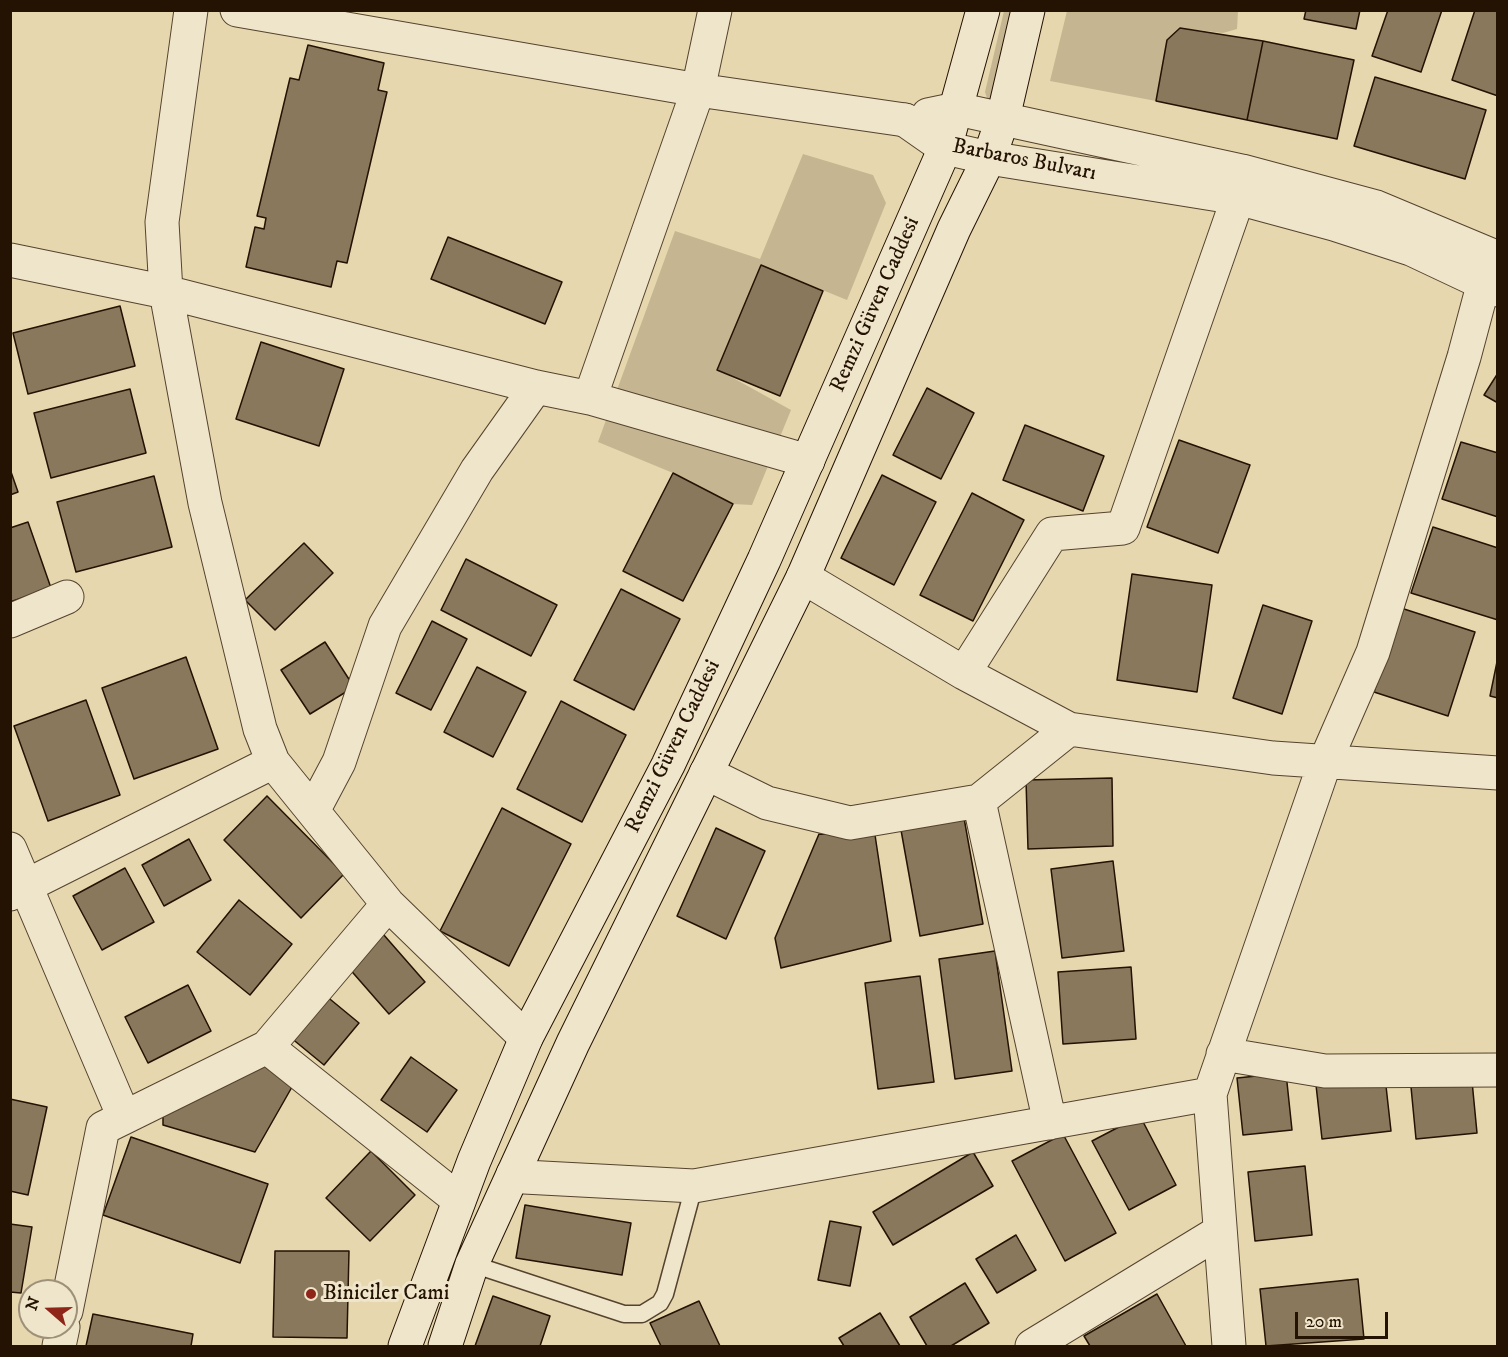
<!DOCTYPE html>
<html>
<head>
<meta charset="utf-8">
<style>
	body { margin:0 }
	#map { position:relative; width:1508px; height:1357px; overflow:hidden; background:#e6d7ae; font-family:"IM FELL DW Pica",serif }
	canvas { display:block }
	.frame { position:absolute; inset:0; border:12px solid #241203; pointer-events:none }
	.north { position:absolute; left:18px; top:1279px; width:60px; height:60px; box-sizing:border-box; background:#efe5ca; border:2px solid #9e917a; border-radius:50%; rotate:290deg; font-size:16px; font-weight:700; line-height:24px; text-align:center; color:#241203 }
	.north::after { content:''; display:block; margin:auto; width:21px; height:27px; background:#8f2418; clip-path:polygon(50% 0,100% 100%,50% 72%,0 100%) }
	.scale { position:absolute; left:1295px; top:1312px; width:93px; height:27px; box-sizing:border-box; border:3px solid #241203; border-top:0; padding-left:8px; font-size:18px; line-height:21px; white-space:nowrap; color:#241203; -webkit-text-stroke:4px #efe5ca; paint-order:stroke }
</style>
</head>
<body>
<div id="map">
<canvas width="1508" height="1357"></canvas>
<div class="frame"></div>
<div class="north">N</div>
<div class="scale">20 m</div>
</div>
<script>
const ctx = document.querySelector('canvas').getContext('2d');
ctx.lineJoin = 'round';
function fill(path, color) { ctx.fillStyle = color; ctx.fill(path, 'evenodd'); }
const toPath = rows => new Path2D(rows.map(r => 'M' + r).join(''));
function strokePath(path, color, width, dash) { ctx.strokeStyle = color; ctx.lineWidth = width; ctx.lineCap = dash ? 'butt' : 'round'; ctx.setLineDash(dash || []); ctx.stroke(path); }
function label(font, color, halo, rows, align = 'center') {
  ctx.font = font + ' "IM FELL DW Pica",serif'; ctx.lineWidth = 6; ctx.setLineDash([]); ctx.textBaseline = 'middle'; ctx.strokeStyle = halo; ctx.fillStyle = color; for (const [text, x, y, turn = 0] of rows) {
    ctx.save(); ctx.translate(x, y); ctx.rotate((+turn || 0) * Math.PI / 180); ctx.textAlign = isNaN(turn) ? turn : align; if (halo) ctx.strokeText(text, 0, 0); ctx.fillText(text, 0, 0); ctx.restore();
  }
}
fill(toPath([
	[1004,11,1019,11,992,100,987,98,985,92],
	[1067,11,1238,11,1237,29,1223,33,1180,28,1167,40,1156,101,1050,81],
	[803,154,873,175,886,203,847,300,761,265,717,369,791,410,752,505,733,504,673,473,598,442,675,231,760,259]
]), '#c5b691');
const building = toPath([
	[1306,10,1360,10,1356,29,1304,19,1306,10],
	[1388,10,1442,10,1421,72,1372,56,1388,10],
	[1475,10,1498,10,1498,96,1452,80,1475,10],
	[1180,28,1263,41,1247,120,1156,101,1167,40,1180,28],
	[1263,41,1354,60,1337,139,1247,120,1263,41],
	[308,45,384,63,378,90,387,92,347,263,337,261,331,287,246,267,255,227,264,229,266,218,257,216,290,78,299,80,308,45],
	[1375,77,1486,110,1465,179,1354,146,1375,77],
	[448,237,562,282,545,324,431,279,448,237],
	[761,265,823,291,780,396,717,370,761,265],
	[120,306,135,366,28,394,13,333,120,306],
	[261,342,344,369,319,446,236,419,261,342],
	[1498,373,1498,403,1484,395,1498,373],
	[927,388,974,413,941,479,893,455,927,388],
	[130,389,146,453,51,478,34,413,130,389],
	[1025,425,1104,456,1083,511,1003,480,1025,425],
	[1179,440,1250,465,1218,553,1147,527,1179,440],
	[1461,442,1498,453,1498,517,1442,499,1461,442],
	[10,469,18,492,10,495,10,469],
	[673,473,733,504,683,601,623,571,673,473],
	[882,475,936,502,894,585,841,558,882,475],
	[154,476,172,547,76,572,57,502,154,476],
	[972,493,1024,520,973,621,920,595,972,493],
	[28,522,51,588,10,602,10,528,28,522],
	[1433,527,1498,548,1498,620,1411,593,1433,527],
	[304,543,333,573,275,630,245,600,304,543],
	[466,559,557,605,531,656,441,610,466,559],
	[1132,574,1212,585,1197,692,1117,680,1132,574],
	[621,589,680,619,634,710,574,680,621,589],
	[1263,605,1312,621,1282,714,1233,698,1263,605],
	[1401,608,1475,632,1448,716,1374,692,1401,608],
	[432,621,467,639,431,710,396,693,432,621],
	[325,642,354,687,310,714,281,670,325,642],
	[186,657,218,749,134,779,102,688,186,657],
	[1498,657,1498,698,1490,696,1498,657],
	[477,667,526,692,493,757,444,732,477,667],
	[86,700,120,795,48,821,14,726,86,700],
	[561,701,626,735,582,822,517,789,561,701],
	[1112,778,1113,846,1028,849,1026,780,1112,778],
	[267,796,344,874,301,918,224,840,267,796],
	[502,808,571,844,509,966,440,931,502,808],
	[964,818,983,924,920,936,901,830,964,818],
	[716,828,765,851,726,939,677,916,716,828],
	[819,834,875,835,891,941,781,968,775,938,819,834],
	[189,839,211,880,164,906,142,865,189,839],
	[1113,861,1124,951,1062,958,1051,869,1113,861],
	[125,868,154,922,102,950,73,896,125,868],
	[239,900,292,944,250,995,197,952,239,900],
	[383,934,425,982,389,1014,347,966,383,934],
	[995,951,1012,1071,955,1079,939,959,995,951],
	[1131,967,1136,1039,1063,1044,1058,972,1131,967],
	[920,976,934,1082,878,1089,865,983,920,976],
	[188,985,211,1031,148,1063,125,1017,188,985],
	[325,995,359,1023,324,1065,290,1037,325,995],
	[411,1057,457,1090,427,1132,381,1100,411,1057],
	[259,1062,292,1087,255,1152,163,1125,163,1108,259,1062],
	[1286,1073,1292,1130,1243,1135,1237,1078,1286,1073],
	[1385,1077,1391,1131,1322,1139,1316,1085,1385,1077],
	[1472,1081,1477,1133,1416,1139,1411,1087,1472,1081],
	[10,1099,47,1107,28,1195,10,1191,10,1099],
	[1140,1116,1176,1185,1129,1210,1092,1141,1140,1116],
	[1063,1134,1116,1233,1065,1261,1012,1161,1063,1134],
	[131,1137,268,1184,240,1263,103,1215,131,1137],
	[371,1151,415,1195,370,1241,326,1198,371,1151],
	[973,1152,993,1186,893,1245,873,1212,973,1152],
	[1305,1166,1312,1235,1255,1241,1248,1172,1305,1166],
	[525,1205,631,1223,622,1275,516,1258,525,1205],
	[830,1221,861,1227,850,1286,818,1280,830,1221],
	[10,1224,32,1227,21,1293,10,1292,10,1224],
	[1016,1235,1036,1270,997,1293,976,1259,1016,1235],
	[275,1251,349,1251,347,1338,273,1337,275,1251],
	[1358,1279,1364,1339,1266,1346,1260,1289,1358,1279],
	[965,1283,989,1323,951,1346,927,1346,910,1317,965,1283],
	[1157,1294,1186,1346,1090,1346,1084,1336,1157,1294],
	[493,1296,550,1316,540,1346,475,1346,493,1296],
	[699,1301,720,1346,661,1346,650,1323,699,1301],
	[880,1313,900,1346,844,1346,839,1338,880,1313],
	[93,1314,193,1334,191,1346,86,1346,93,1314]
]);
fill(building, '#89785c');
strokePath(building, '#241203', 1.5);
const service = toPath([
	[472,1264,624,1314,642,1314,660,1303,665,1294,694,1186]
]);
const minor = toPath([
	[191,10,162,222,166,292,205,503,260,729,273,762,388,904,526,1038],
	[237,10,698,90,905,120],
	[10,260,166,292,536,387,590,398,808,461],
	[590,398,698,90,715,10],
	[803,577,964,673,1069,729,1273,758,1498,773],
	[10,621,67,597],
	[964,673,1052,534,1123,528,1238,198],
	[706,773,767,803,850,823,979,801,1069,729],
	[979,801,1050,1123],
	[313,811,339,762,385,626,477,470,536,387],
	[10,849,124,1117],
	[10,894,273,762],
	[267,1047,459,1200],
	[1223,1054,1325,1071,1498,1070],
	[513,1174,524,1177,694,1186,1210,1094],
	[66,1311,103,1128,267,1047,388,904],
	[59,1346,63,1327],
	[1032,1346,1219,1232],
	[1229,1346,1210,1094,1325,762,1373,652,1464,357,1484,282]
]);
const tertiary = toPath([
	[928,115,957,109,1242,171,1376,207,1498,258],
	[905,120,945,148,989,158,1238,198,1334,224,1411,249,1498,290]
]);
const secondary = toPath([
	[405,1346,474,1161,526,1038,668,765,764,560,945,148,983,10],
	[445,1346,472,1264,573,1043,803,577,954,229,989,158,1003,118,1028,10]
]);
strokePath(service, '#54432e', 19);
strokePath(minor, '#54432e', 35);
strokePath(tertiary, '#54432e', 35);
strokePath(secondary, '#241203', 35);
strokePath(service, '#efe5ca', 16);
strokePath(minor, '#efe5ca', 33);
strokePath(tertiary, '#efe5ca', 33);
strokePath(secondary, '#efe5ca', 33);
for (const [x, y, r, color] of [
	[311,1294,6,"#8f2418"]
]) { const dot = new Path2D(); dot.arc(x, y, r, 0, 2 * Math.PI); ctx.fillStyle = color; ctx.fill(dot); strokePath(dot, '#efe5ca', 2); }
label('22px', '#241203', '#efe5ca', [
	["Barbaros Bulvarı",1024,161,11],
	["Remzi Güven Caddesi",876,305,-66],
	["Remzi Güven Caddesi",674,747,-64]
]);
label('22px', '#241203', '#efe5ca', [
	["Biniciler Cami",323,1294]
], 'left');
</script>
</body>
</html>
